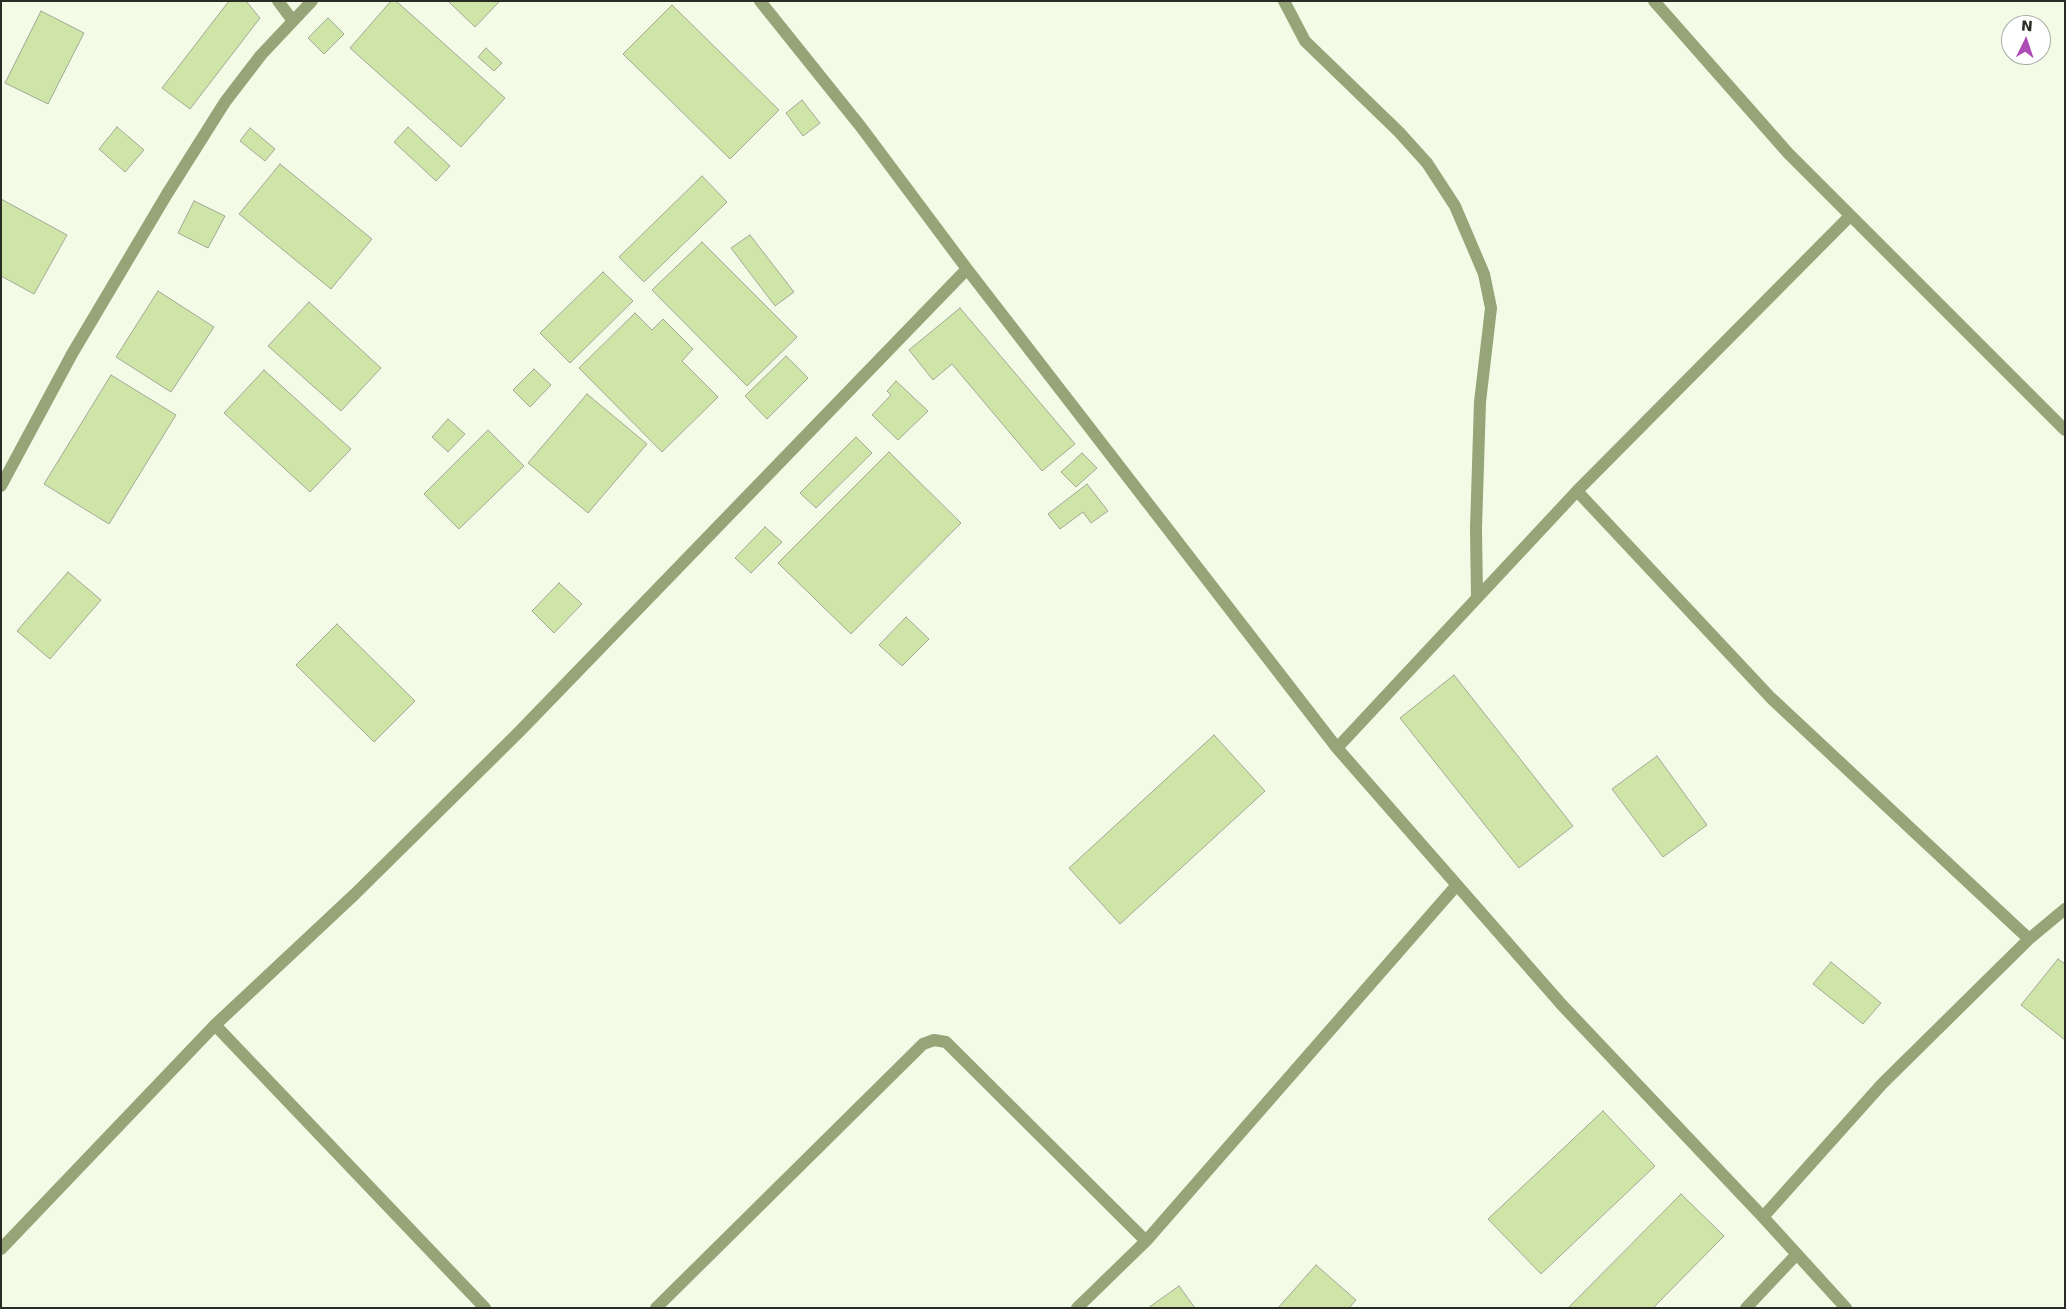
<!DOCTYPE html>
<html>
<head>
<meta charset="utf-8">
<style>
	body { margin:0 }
	#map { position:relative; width:2066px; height:1309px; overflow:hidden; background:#f3fbe7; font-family:"DejaVu Sans",sans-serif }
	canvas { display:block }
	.frame { position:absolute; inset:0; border:2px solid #292c24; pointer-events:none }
	.north { position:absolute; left:2001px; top:15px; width:50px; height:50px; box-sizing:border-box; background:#fff; border:1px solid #a9aba7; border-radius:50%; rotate:4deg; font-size:14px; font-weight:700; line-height:20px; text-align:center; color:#292c24 }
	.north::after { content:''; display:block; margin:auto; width:18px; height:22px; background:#ad4cb4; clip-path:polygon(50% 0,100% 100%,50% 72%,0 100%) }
</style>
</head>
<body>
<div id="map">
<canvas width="2066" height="1309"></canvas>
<div class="frame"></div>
<div class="north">N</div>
</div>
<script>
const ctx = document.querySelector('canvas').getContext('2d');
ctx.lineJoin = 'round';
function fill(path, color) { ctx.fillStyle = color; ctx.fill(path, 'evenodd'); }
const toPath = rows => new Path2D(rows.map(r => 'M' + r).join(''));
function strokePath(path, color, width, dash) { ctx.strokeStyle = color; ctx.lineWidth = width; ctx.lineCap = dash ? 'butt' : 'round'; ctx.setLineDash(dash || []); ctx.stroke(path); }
const building = toPath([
	[229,1,246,1,260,18,190,109,162,88,229,1],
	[391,1,396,1,505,98,461,147,350,48,391,1],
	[448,1,500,1,475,27,448,1],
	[672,5,779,110,730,159,623,54,672,5],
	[41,11,84,33,48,104,5,83,41,11],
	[328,18,344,34,324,54,308,38,328,18],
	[486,48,502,63,494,71,478,57,486,48],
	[802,100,820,123,803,136,786,113,802,100],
	[117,127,144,150,125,172,99,149,117,127],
	[408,127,450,166,436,181,394,142,408,127],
	[250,128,275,149,265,161,240,141,250,128],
	[280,164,372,239,331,289,239,214,280,164],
	[702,176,727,202,644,282,619,257,702,176],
	[1,199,67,235,34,294,1,276,1,199],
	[194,201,225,216,208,248,178,233,194,201],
	[750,235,794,292,775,306,731,248,750,235],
	[702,242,797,337,747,386,652,290,702,242],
	[603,272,633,301,570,363,540,333,603,272],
	[158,291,214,327,171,392,116,357,158,291],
	[309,302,381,368,341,411,268,346,309,302],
	[960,308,1075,444,1042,471,952,364,933,380,909,350,960,308],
	[635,313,652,330,663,319,693,349,682,361,718,397,662,452,579,368,635,313],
	[786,356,808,378,767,419,745,396,786,356],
	[534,369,551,385,530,407,513,390,534,369],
	[264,370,351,449,310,492,224,413,264,370],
	[111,375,176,415,109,524,44,484,111,375],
	[896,381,928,411,898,440,872,415,891,395,887,391,896,381],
	[587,394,647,444,588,513,528,463,587,394],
	[448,419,465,434,448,452,432,437,448,419],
	[488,430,524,466,459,529,424,494,488,430],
	[856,437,872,453,816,508,800,493,856,437],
	[889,452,961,523,851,634,778,563,889,452],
	[1082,453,1097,468,1076,487,1061,472,1082,453],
	[1087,484,1108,511,1091,523,1083,512,1060,529,1048,514,1087,484],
	[765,527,782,542,751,573,735,558,765,527],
	[68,572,101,600,50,659,17,631,68,572],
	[559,583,582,604,554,633,532,611,559,583],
	[906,617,929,639,902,666,879,645,906,617],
	[337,624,415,701,374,742,296,665,337,624],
	[1454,675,1573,826,1519,868,1400,718,1454,675],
	[1214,735,1265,791,1120,924,1069,868,1214,735],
	[1657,756,1707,825,1663,857,1612,789,1657,756],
	[2058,959,2065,964,2065,1040,2021,1005,2058,959],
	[1831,962,1881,1003,1863,1024,1813,984,1831,962],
	[1603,1111,1655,1166,1541,1274,1488,1219,1603,1111],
	[1681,1194,1724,1236,1653,1308,1568,1308,1681,1194],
	[1316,1265,1356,1300,1349,1308,1278,1308,1316,1265],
	[1179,1286,1195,1308,1148,1308,1179,1286]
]);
fill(building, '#cfe5a8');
strokePath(building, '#a2a896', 1);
strokePath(toPath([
	[278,1,293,21],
	[760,1,861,127,967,269,1337,748,1562,1005,1763,1217,1846,1308],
	[1284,1,1305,41,1399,132,1427,163,1455,206,1484,274,1491,308,1480,402,1476,528,1477,598],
	[1654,1,1788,153,2065,430],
	[1,486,72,354,167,194,225,102,261,55,312,1],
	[1577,491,1771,698,2029,939],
	[1337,748,1577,491,1850,216],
	[215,1025,485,1308],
	[1763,1217,1882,1084,2029,939,2065,909],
	[1,1249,215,1025,355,894,519,732,967,269],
	[656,1308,923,1044,934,1040,946,1042,1146,1241],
	[1077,1308,1146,1241,1456,886],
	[1746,1308,1796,1255]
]), '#95a578', 12);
</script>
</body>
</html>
